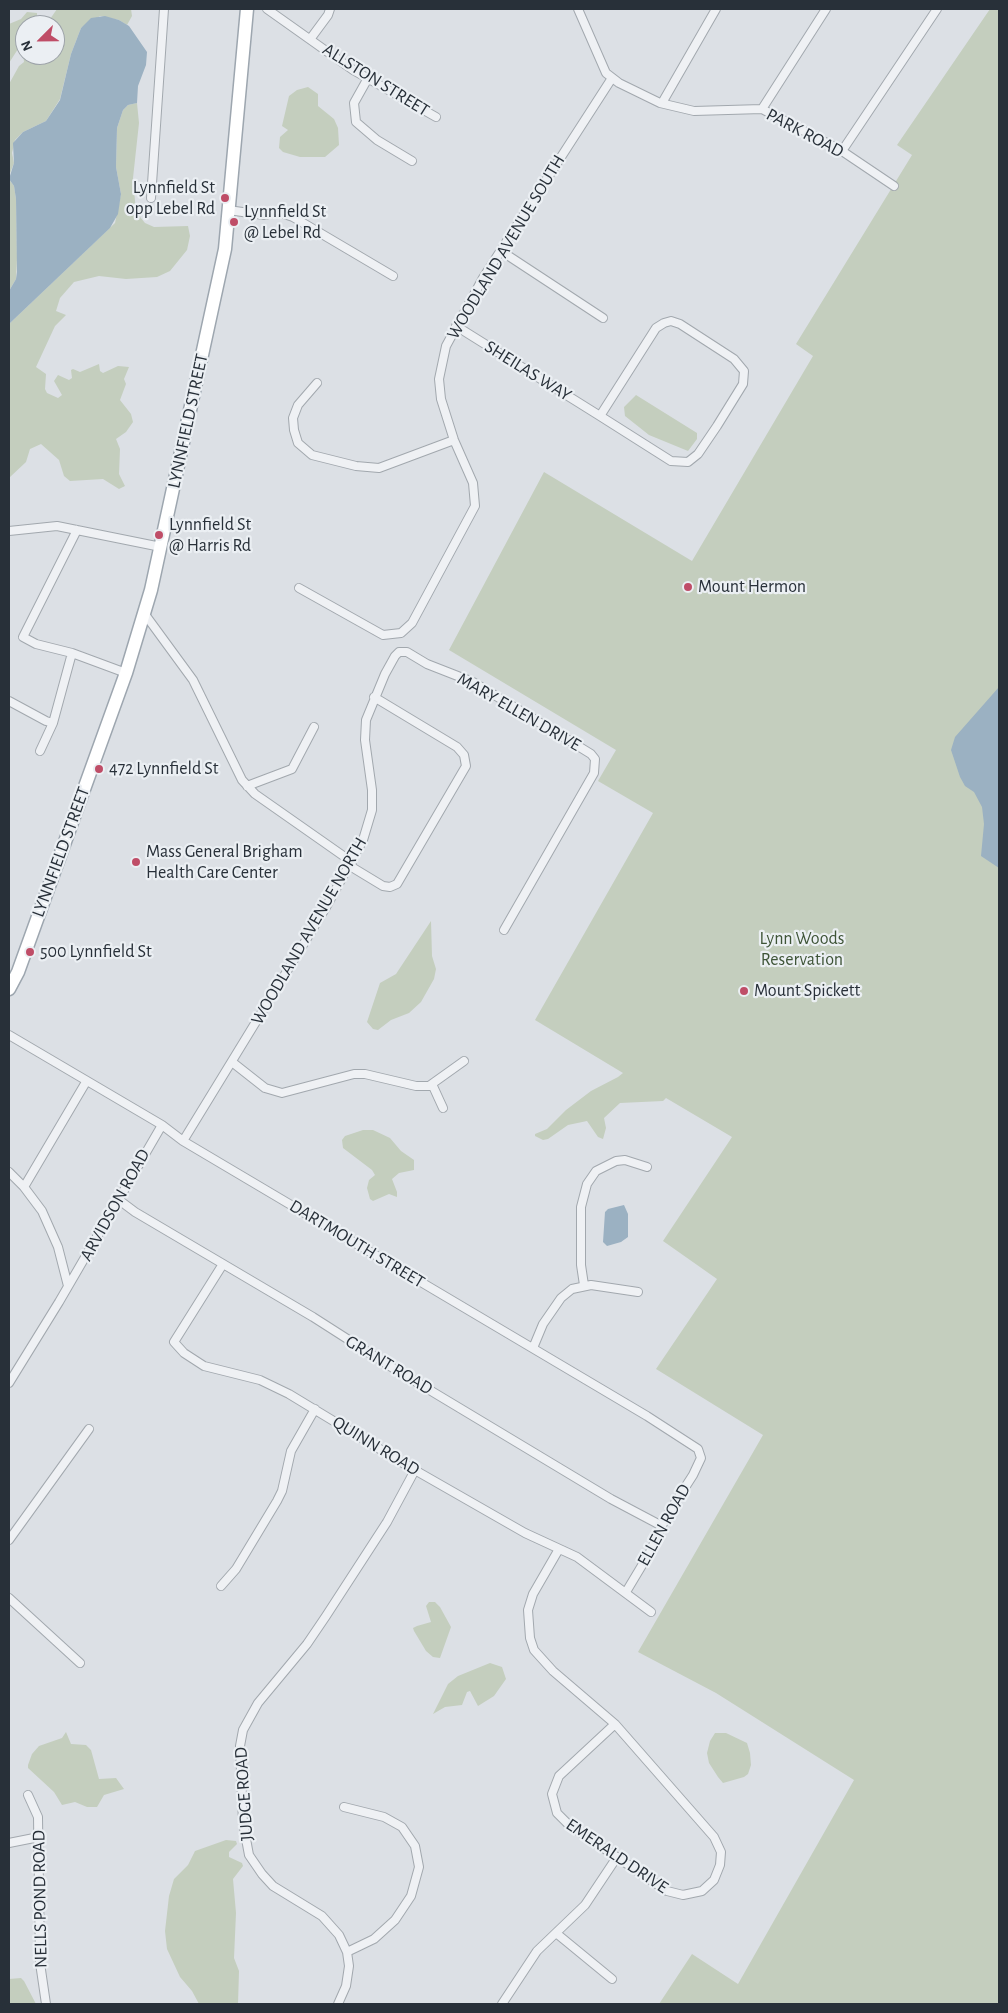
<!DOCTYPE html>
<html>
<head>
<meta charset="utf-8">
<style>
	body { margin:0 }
	#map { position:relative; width:1008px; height:2013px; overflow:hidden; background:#dce0e5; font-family:"Alegreya Sans",sans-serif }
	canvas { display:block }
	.frame { position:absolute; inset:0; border:10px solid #283039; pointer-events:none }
	.north { position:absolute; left:15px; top:15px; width:50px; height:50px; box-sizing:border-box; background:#ebeff3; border:1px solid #9da3a9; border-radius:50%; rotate:247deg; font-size:14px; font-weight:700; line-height:20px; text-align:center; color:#283039 }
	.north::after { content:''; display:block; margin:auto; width:18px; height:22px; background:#bf4d67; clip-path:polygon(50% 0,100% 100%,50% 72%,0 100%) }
</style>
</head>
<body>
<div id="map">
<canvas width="1008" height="2013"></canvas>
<div class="frame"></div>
<div class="north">N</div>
</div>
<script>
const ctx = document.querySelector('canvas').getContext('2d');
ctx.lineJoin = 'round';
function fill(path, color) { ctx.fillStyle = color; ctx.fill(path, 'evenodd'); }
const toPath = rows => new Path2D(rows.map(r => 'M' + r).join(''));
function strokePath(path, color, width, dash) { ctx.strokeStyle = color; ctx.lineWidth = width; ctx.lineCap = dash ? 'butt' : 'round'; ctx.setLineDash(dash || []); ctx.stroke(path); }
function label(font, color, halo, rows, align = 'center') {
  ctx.font = font + ' "Alegreya Sans",sans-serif'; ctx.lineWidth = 4.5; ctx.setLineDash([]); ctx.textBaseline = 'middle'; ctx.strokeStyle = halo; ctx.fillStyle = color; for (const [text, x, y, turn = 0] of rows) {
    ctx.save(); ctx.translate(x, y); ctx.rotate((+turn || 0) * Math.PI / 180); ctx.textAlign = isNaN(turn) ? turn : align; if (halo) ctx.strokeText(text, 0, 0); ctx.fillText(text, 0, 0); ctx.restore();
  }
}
fill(toPath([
	[57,9,131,9,132,16,127,25,119,20,100,16,81,28,71,54,60,99,46,121,23,132,15,140,12,153,14,163,9,176,9,84,19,66,24,62,23,53,18,49,9,63,9,24,21,19,27,12,37,13,37,23,40,25,25,25,25,55,55,55,55,25,46,25],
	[990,9,999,9,999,2004,659,2004,692,1954,738,1984,854,1780,716,1693,638,1652,763,1435,656,1369,717,1279,663,1241,732,1137,666,1098,663,1101,620,1103,604,1118,606,1128,603,1139,598,1137,587,1121,568,1125,548,1139,543,1140,535,1136,535,1134,547,1129,566,1110,591,1091,618,1077,623,1073,535,1020,653,813,598,781,616,750,449,650,544,472,692,561,813,356,796,344,912,155,897,145],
	[308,87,318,94,318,106,334,119,338,128,339,145,325,157,300,157,283,152,279,148,280,137,288,130,282,126,289,96,297,90],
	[137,103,139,123,133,178,136,212,145,223,154,227,188,226,190,236,187,250,170,271,157,277,126,279,99,276,74,282,60,298,56,311,66,315,55,326,36,367,46,374,45,389,47,393,58,398,62,395,54,381,58,375,69,380,72,378,71,370,73,369,80,372,99,364,100,371,103,373,118,366,129,367,124,379,126,384,120,400,131,414,133,422,126,432,116,439,120,449,119,474,125,486,119,489,103,479,70,481,64,476,59,460,41,444,30,449,26,462,9,478,9,324,115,223,121,194,116,167,117,128,123,110,128,105],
	[9,179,14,186,16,199,17,259,16,279,9,291],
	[636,395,697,433,697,439,688,451,649,435,625,416,624,407],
	[431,921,432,956,436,969,434,979,421,1002,409,1013,391,1020,378,1030,373,1029,367,1022,380,983,396,974],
	[363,1130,373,1130,390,1138,401,1151,414,1160,414,1170,399,1173,392,1179,397,1192,397,1197,389,1194,373,1201,370,1199,367,1188,369,1180,375,1175,372,1170,343,1148,342,1140,345,1136],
	[429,1602,435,1602,440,1607,451,1627,440,1658,433,1657,426,1651,414,1631,413,1628,417,1626,431,1622,426,1606],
	[490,1663,502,1667,506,1679,494,1696,478,1706,470,1691,467,1692,462,1705,445,1707,433,1714,448,1684,458,1676],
	[66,1732,71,1744,86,1745,91,1750,99,1779,116,1778,124,1789,104,1795,97,1807,87,1807,75,1802,62,1805,54,1792,28,1768,28,1765,32,1754,39,1746,62,1738],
	[715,1733,726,1733,747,1743,750,1753,751,1765,748,1774,744,1777,723,1783,718,1777,709,1763,707,1753,710,1741],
	[226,1840,236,1841,237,1844,229,1852,229,1857,242,1863,243,1866,233,1879,236,1913,234,1958,239,1971,238,2004,199,2004,192,1991,180,1977,167,1949,165,1931,169,1896,174,1879,188,1865,195,1851],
	[21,1978,24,1981,36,2004,9,2004,9,1979]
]), '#c4cebe');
fill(toPath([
	[105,16,119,20,129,26,147,52,146,65,138,86,137,103,128,105,123,110,117,128,116,167,121,194,118,214,110,228,9,324,9,291,16,279,17,272,16,199,14,186,9,179,14,163,13,143,23,132,46,121,60,100,71,54,81,28,91,18],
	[999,687,999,868,981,856,984,824,982,807,974,792,965,786,960,777,951,750,955,737],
	[624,1205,628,1214,628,1237,621,1242,607,1246,603,1242,605,1212,608,1209]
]), '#9bb1c2');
const street = toPath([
	[267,9,353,70,436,117],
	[578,9,606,73,619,83,660,103,694,111,762,109,842,151,894,186],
	[311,38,328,15,330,9],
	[368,78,354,103,356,122,377,140,412,161],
	[662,103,716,9],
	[762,109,826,9],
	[842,151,937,9],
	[151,198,164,9],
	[228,210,264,215,278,212,293,217,393,276],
	[501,251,603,318],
	[456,326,600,416,656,328,664,323,671,321,680,324,734,359,744,371,743,384,717,426,698,454,688,462,671,461,600,416],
	[317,383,298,405,293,418,294,430,298,443,312,455,356,466,379,468,454,440],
	[77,530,23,637,36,644,72,653,126,673],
	[9,531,57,526,161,547],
	[299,588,383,635,401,633,412,623,475,506,473,483,454,440,441,399,439,379,446,346,483,278,612,78],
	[144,613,193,680,242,780,255,794,352,862],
	[9,701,46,721,53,723],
	[40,751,53,723,72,653],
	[247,786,292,769,314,727],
	[350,866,383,886,390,887,397,884,466,766,464,755,457,747,374,697],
	[9,1035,162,1125,183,1141,647,1416,698,1449,701,1458,693,1475,666,1517,650,1552,626,1592],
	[232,1062,265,1088,282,1093,354,1074,365,1074,416,1086,429,1086,464,1061],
	[432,1084,443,1108],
	[183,1141,325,909,363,840,372,810,372,790,365,740,366,720,385,674,395,656,399,652,407,652,427,664,473,682,565,738,591,754,595,759,594,773,504,930],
	[9,1172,24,1187,42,1211,58,1247,68,1286],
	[24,1187,86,1082],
	[119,1200,135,1212,313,1317,388,1365,611,1499,662,1526],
	[223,1264,174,1342,184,1353,204,1366,260,1380,289,1394,406,1465,525,1533,577,1557,651,1612],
	[584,1285,581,1265,581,1207,587,1184,596,1171,616,1161,625,1160,647,1167],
	[533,1348,543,1324,561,1298,572,1289,591,1285,638,1292],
	[9,1383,59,1302,162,1125],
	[9,1540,89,1429],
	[559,1549,533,1594,528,1610,530,1638,534,1650,553,1671,615,1724,714,1837,721,1852,720,1865,714,1880,702,1891,683,1895,667,1891,568,1824,557,1813,552,1794,559,1776,615,1724],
	[221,1586,236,1569,277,1501,282,1491,291,1451,315,1409],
	[9,1598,80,1663],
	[28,1795,38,1817,40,1963,46,2004],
	[344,1807,384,1817,402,1827,415,1846,419,1867,411,1896,395,1920,374,1939,347,1952],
	[9,1843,39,1837],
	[556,1933,612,1979],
	[338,2004,346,1986,349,1966,347,1952,339,1935,322,1916,273,1886,262,1874,249,1855,243,1823,240,1746,243,1730,258,1703,307,1644,326,1616,387,1522,415,1470],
	[502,2004,537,1951,585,1905,617,1857]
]);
const primary = toPath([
	[9,989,18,972,126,673,151,590,225,249,247,9]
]);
strokePath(street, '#a2a8ae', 10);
strokePath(primary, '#9da6af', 15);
strokePath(street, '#eff1f4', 8);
strokePath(primary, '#fff', 12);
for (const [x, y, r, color] of [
	[225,198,5,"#bf4d67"],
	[234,222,5,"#bf4d67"],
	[159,535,5,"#bf4d67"],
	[688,587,5,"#bf4d67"],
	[99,769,5,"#bf4d67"],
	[136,862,5,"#bf4d67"],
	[30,952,5,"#bf4d67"],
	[744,991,5,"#bf4d67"]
]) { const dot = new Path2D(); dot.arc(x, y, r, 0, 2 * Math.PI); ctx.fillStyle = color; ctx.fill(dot); strokePath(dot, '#ebeff3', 2); }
label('18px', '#283039', '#ebeff3', [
	["ALLSTON STREET",376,80,32],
	["PARK ROAD",805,133,28],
	["WOODLAND AVENUE SOUTH",506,247,-59],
	["SHEILAS WAY",528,371,32],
	["LYNNFIELD STREET",188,421,-78],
	["MARY ELLEN DRIVE",519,712,30],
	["LYNNFIELD STREET",61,852,-70],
	["WOODLAND AVENUE NORTH",309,931,-60],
	["ARVIDSON ROAD",115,1205,-61],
	["DARTMOUTH STREET",357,1244,31],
	["GRANT ROAD",389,1365,31],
	["QUINN ROAD",376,1446,31],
	["ELLEN ROAD",664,1525,-61],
	["JUDGE ROAD",244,1794,-94],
	["EMERALD DRIVE",617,1856,34],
	["NELLS POND ROAD",40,1899,-91]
]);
label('18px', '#283039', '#ebeff3', [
	["Lynnfield St",215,188,"right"],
	["opp Lebel Rd",215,209,"right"],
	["Lynnfield St",244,212],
	["@ Lebel Rd",244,233],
	["Lynnfield St",169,525],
	["@ Harris Rd",169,546],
	["Mount Hermon",698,587],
	["472 Lynnfield St",109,769],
	["Mass General Brigham",146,852],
	["Health Care Center",146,873],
	["500 Lynnfield St",40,952],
	["Mount Spickett",754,991]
], 'left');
label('18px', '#3e5437', '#ebeff3', [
	["Lynn Woods",802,939],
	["Reservation",802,960]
]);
</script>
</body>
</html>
